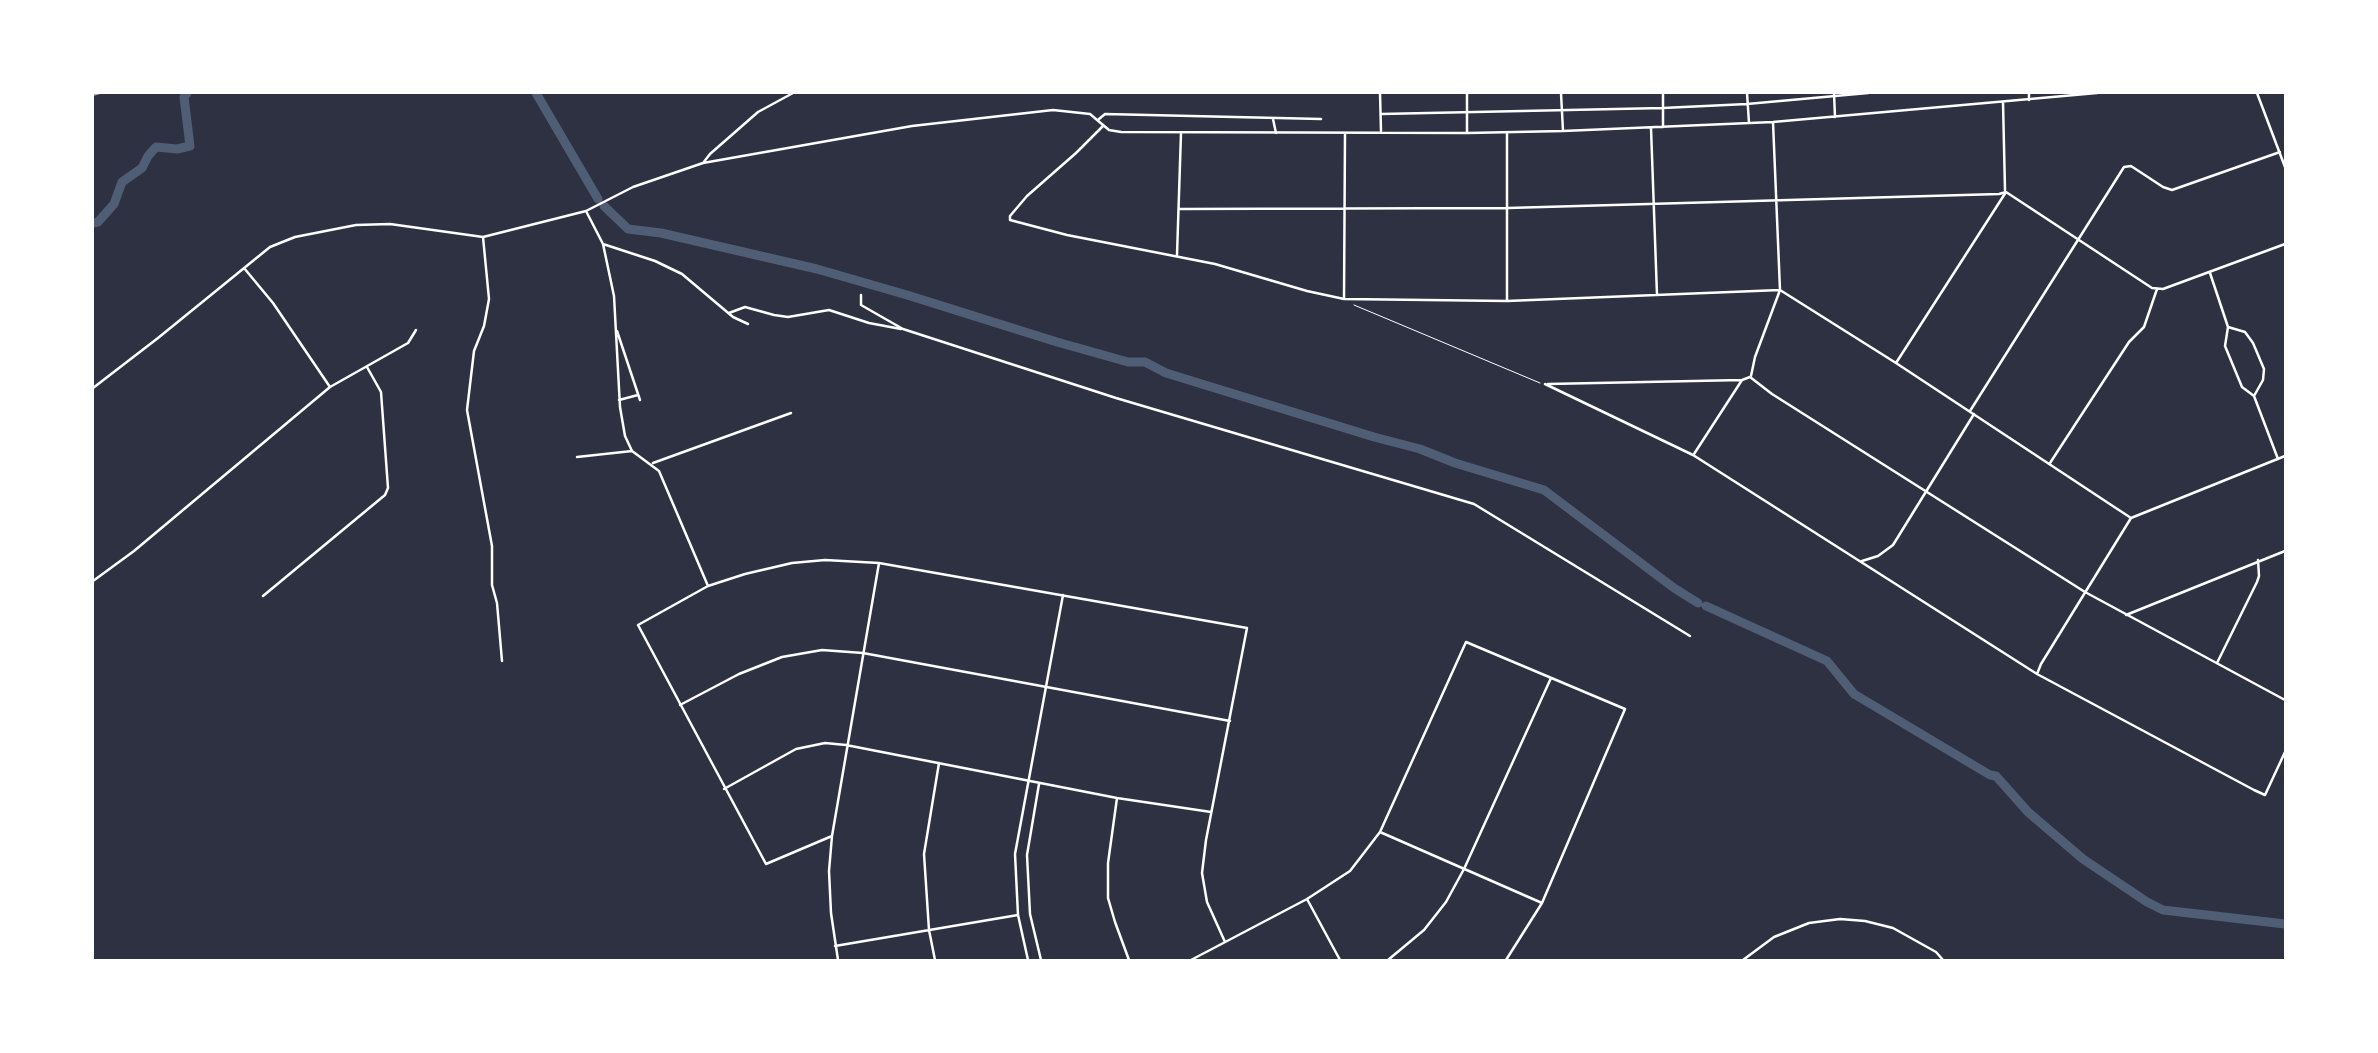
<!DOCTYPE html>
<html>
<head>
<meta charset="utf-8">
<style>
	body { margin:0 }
	#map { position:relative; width:2378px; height:1053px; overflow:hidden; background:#2d3142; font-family:"DM Sans",sans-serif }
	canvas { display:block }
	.frame { position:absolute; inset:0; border:94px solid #fff; pointer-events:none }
</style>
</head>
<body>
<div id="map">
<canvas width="2378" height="1053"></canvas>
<div class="frame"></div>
</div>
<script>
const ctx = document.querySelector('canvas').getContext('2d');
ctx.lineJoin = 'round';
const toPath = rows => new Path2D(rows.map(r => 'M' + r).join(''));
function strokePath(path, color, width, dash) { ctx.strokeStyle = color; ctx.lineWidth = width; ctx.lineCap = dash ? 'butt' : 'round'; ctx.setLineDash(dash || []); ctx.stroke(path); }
strokePath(toPath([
	[536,93,598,199],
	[604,206,628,229,661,233,817,269,907,295,1057,342,1128,362,1145,362,1166,373,1374,437,1420,449,1455,463,1544,490,1674,588,1698,603],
	[93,223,98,222,114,204,122,182,142,168,148,156,156,147,177,149,190,146,184,97,187,93],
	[1706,606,1827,661,1854,694,1990,775,1996,776,2028,812,2083,859,2147,902,2163,910,2285,924]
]), '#4f5d75', 9);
strokePath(toPath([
	[1354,305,1540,383]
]), '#fff', 1);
strokePath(toPath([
	[1380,93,1381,131],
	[1561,93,1563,131],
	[1663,93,1663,127],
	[1747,93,1749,123],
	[1834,93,1835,117],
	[2029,93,2029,100],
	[2257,93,2285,167],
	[2003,102,2005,190],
	[1381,114,1663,108,1747,104,1868,93],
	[1099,119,1105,114,1321,119],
	[1273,119,1276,133],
	[1103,126,1076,153,1027,196,1010,216,1010,220,1067,235,1215,264,1307,291,1344,299,1507,301,1780,290,1896,363,2131,518],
	[1651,128,1657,295],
	[1467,133,1467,93],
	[1507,133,1507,301],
	[703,163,710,154,758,112,793,93],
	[1180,209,1508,208,1999,194,2006,192,2152,288,2163,289,2285,244],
	[586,211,603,244,614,296,620,407,625,436,632,451,659,471,708,586],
	[483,237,489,299,484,326,474,351,467,410,492,546,492,585,497,603,502,661],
	[603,244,655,261,682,274,733,317,748,324],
	[1177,255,1181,133],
	[244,268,273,303,330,387],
	[2210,273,2228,327,2225,346,2242,387,2254,396,2278,459],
	[861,295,861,305,903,329,1116,398,1474,504,1690,636],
	[1344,299,1345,134],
	[729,313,745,307,774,315,788,317,829,310,869,323,901,329],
	[2228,327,2245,332,2253,343,2264,369,2263,380,2254,396],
	[617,331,640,400],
	[1896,363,2006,192],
	[1751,376,1755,357,1780,290,1773,122],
	[1545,384,1693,455,2037,674,2254,790,2265,795,2285,752],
	[1548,384,1742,380,1750,377,1772,394,2085,592,2285,700],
	[93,388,158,338,270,247,295,237,356,225,390,224,483,237,586,211,633,187,703,163,912,126,1053,110,1090,114,1109,130,1121,132,1467,133,1563,131,1773,122,2097,93],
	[619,400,638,395],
	[1970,411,2124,167,2131,166,2163,187,2172,190,2280,152],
	[1694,454,1742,380],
	[577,457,632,451],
	[653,463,791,413],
	[2050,463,2129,342,2144,327,2157,289],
	[2131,518,2285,456],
	[1862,561,1878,556,1893,545,1974,414],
	[93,581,134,551,330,387,408,343,416,330],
	[263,596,385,495,388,488,381,392,367,367],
	[2126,615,2285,551],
	[2217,663,2257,582,2259,576,2258,560],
	[2037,674,2041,664,2131,518],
	[680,705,739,674,782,657,822,650,863,653,1230,721],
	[1039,784,1027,855,1030,914,1041,960],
	[724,789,796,749,825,743,846,745,1117,798,1211,812],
	[1117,798,1108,863,1108,898,1115,922,1129,960],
	[1380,832,1542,903],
	[832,836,766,864,638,625,708,586,745,574,792,563,825,560,879,563,1247,628,1206,840,1202,873,1207,902,1225,942],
	[1307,899,1340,960],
	[835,946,1018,915],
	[838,960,831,913,829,871,832,836,879,563],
	[935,960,929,930,924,854,939,763],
	[1028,960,1018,915,1015,854,1063,595],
	[1191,960,1307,899,1350,871,1380,832,1466,642,1625,709,1542,903,1506,960],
	[1388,960,1424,930,1446,902,1464,869,1551,678],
	[1743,960,1774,937,1809,923,1840,919,1865,921,1893,928,1936,952,1943,960]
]), '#fff', 2.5);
strokePath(toPath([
	[93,95,100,93]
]), '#abadb3', 2);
</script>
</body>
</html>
